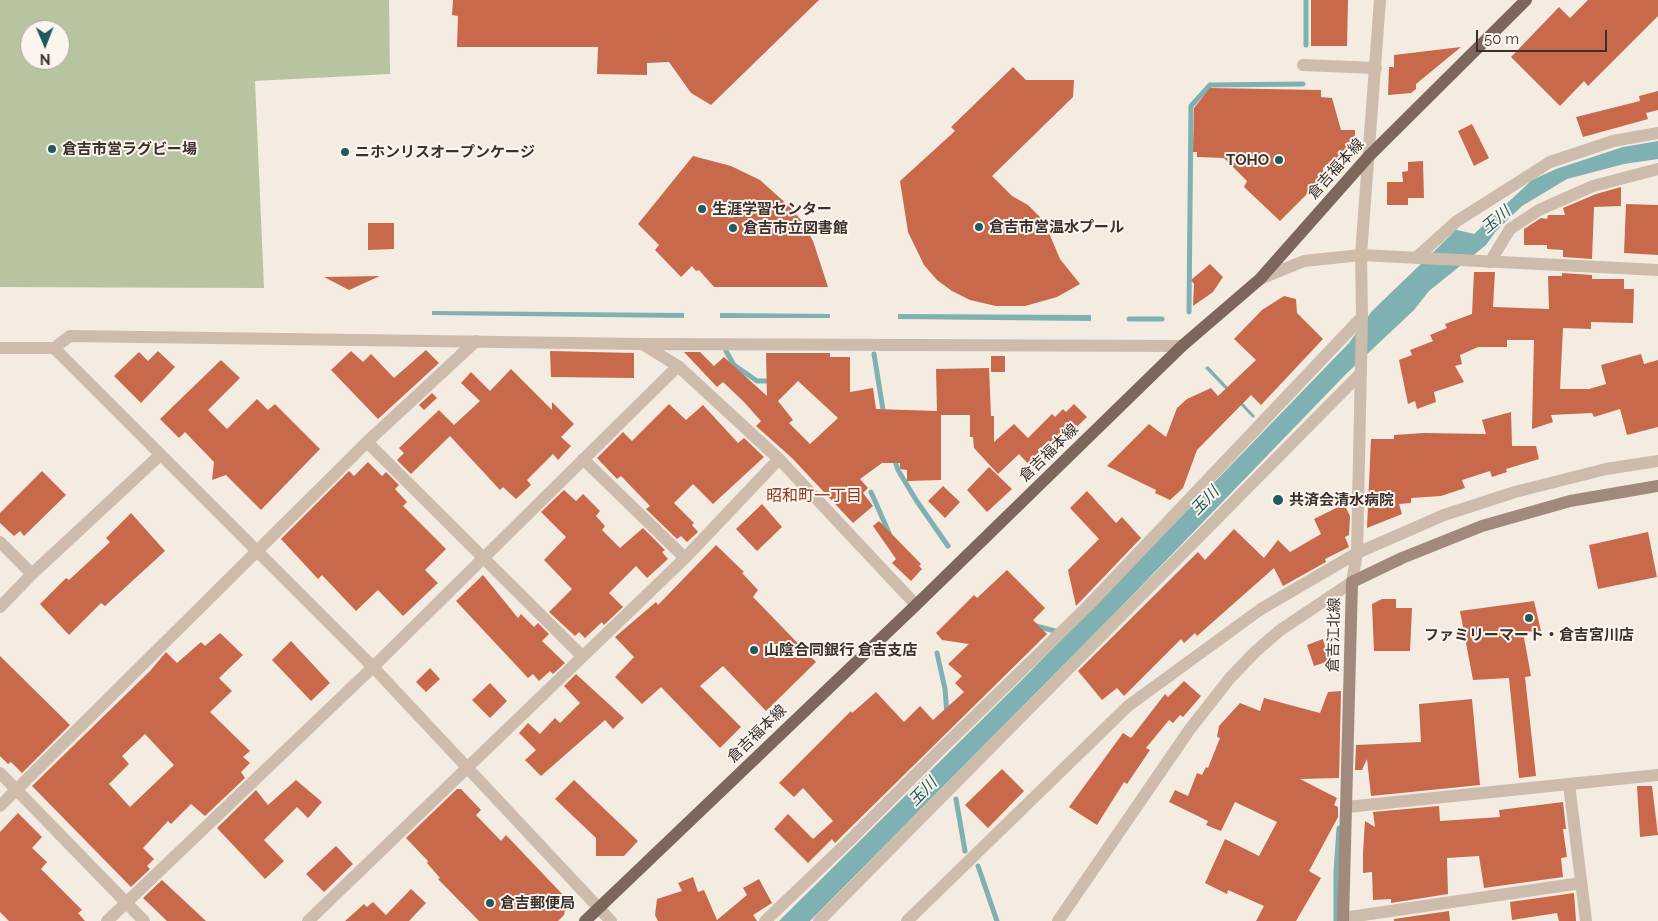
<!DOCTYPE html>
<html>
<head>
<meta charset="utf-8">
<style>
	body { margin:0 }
	#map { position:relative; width:1658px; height:921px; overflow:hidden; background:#f4ebe1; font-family:Raleway,sans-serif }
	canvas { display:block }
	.north { position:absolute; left:20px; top:20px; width:50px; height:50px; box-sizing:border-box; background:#fbf5ee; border:1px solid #aea6a0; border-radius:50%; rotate:179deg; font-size:14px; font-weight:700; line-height:20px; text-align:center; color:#3b302b }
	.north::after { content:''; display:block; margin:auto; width:18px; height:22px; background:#1f5a5e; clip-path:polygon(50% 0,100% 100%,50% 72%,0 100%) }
	.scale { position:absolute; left:1476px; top:30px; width:131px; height:22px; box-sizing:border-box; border:2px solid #3b302b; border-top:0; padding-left:6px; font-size:15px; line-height:18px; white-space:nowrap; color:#3b302b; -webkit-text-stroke:4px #fbf5ee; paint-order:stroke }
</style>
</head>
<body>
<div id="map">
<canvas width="1658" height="921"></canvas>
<div class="north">N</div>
<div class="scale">50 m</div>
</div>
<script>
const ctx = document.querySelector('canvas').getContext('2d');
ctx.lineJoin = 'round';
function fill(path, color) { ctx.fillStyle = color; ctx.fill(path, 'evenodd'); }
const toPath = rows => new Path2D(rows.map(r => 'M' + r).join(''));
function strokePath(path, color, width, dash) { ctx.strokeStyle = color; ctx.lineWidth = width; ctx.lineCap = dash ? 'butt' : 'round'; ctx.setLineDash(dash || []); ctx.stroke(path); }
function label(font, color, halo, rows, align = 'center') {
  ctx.font = font + ' Raleway,"Noto Sans JP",sans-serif'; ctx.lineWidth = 4; ctx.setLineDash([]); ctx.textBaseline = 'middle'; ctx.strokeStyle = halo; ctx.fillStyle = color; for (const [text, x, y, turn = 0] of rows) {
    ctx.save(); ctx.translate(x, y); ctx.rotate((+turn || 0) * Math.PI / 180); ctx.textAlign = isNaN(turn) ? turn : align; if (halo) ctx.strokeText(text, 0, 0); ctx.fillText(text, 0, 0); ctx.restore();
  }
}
fill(toPath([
	[0,0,389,0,390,74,255,81,264,288,0,287],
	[30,30,60,30,60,60,30,60]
]), '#b8c4a0');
fill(toPath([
	[1658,141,1658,159,1624,164,1567,179,1522,206,1496,231,1486,245,1429,291,1414,310,1347,373,1121,607,810,921,779,921,1023,679,1147,552,1349,343,1372,311,1451,235,1453,229,1474,234,1532,180,1556,169,1623,147],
	[432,311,684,313,684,318,432,315],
	[720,313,830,314,830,318,720,318],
	[898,314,1091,315,1091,321,898,319],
	[1208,366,1255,416,1253,418,1205,368]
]), '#7fb0b2');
strokePath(toPath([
	[1306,45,1306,0],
	[1189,312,1191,106,1210,85,1303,84],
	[1129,319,1162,319],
	[726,351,734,365,757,381,772,381],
	[874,354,884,416],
	[894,458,898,470,916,500,948,546],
	[871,492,889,533],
	[1036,626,1055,631],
	[937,653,945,689,947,714],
	[956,799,965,851],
	[978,866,997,921],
	[1336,921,1336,872,1339,828]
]), '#7fb0b2', 5);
fill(toPath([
	[453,0,819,0,711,105,691,93,669,62,647,63,647,75,597,74,598,47,457,47,458,16,452,15],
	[1311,0,1348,0,1347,46,1311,46],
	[1588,0,1658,0,1658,16,1588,86,1584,81,1560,106,1511,57,1559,7,1570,18],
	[1461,47,1416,84,1416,89,1411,93,1388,95,1389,67,1394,67,1394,55],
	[1013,67,1026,80,1074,80,1073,97,992,176,1012,196,1028,205,1044,221,1060,259,1080,284,1057,297,1025,306,996,306,970,300,952,291,937,280,924,265,908,232,900,181,955,131,951,127],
	[1210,88,1321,90,1321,97,1332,98,1341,130,1355,130,1355,144,1323,168,1323,178,1280,221,1244,187,1247,181,1224,158,1197,157,1197,152,1193,152,1194,108],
	[1658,91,1658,110,1646,113,1648,119,1583,137,1576,117,1640,101,1639,96],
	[1472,124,1489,158,1474,166,1458,131],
	[693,156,731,166,760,180,790,207,801,220,813,241,828,287,714,287,699,270,696,271,692,266,681,277,655,250,659,245,638,224],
	[1423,161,1424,198,1408,198,1408,205,1387,205,1387,182,1403,182,1402,172,1408,171,1408,162],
	[1621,187,1621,206,1594,207,1592,259,1563,257,1563,250,1547,249,1547,245,1524,245,1524,229,1541,218,1547,219,1548,215,1565,215,1563,208,1596,194],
	[1626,204,1658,205,1658,255,1624,253],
	[368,223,394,223,394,249,368,250],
	[1210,264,1223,277,1213,292,1193,306,1194,284,1191,280],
	[1474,272,1495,272,1493,307,1549,309,1548,276,1562,276,1562,273,1592,275,1592,279,1624,279,1624,289,1634,289,1633,323,1591,322,1591,329,1563,328,1560,389,1589,389,1606,384,1601,365,1641,354,1644,364,1658,360,1658,427,1627,435,1620,409,1594,417,1592,413,1551,415,1553,422,1532,429,1534,340,1507,340,1507,347,1478,347,1460,355,1462,364,1455,366,1464,382,1434,392,1436,402,1417,409,1415,401,1408,404,1399,360,1412,355,1410,350,1433,341,1430,335,1447,328,1445,324,1472,314],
	[380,276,349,290,324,277],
	[1284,296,1296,299,1297,313,1323,339,1261,405,1251,395,1197,450,1183,488,1170,500,1155,493,1156,490,1107,466,1149,424,1166,437,1177,408,1187,399,1211,388,1218,396,1256,360,1234,339,1262,310],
	[426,350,439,363,378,419,331,370,351,351,363,362,371,354,394,378],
	[158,351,175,367,141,403,114,376,139,352,148,361],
	[550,351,634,353,634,378,551,377],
	[684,352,700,352,714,366,724,357,767,396,766,353,830,353,830,357,850,357,850,392,873,388,876,409,937,411,936,369,989,368,991,416,994,416,994,442,1014,424,1028,438,1052,414,1055,417,1063,409,1066,412,1074,404,1087,417,1033,469,1019,454,998,474,974,448,973,437,970,437,970,415,941,415,941,480,907,481,907,470,900,469,900,463,882,463,860,479,868,488,863,493,873,506,853,523,792,458,756,426,761,421,744,402,723,382,717,387],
	[798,381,838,418,810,444,789,423,793,420,778,401],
	[991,356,1005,356,1005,372,991,372],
	[221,360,240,378,208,410,227,429,257,399,268,410,275,404,320,449,261,510,226,475,212,480,214,462,185,432,179,438,160,419],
	[511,369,552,410,552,402,574,424,561,437,571,446,558,460,553,454,527,480,531,485,516,499,503,487,500,490,450,436,411,474,397,460,404,453,399,448,439,410,454,425,480,401,461,383,471,372,490,391],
	[432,393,437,398,424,410,419,405],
	[669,404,686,420,703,405,738,443,744,438,764,457,713,504,693,484,674,503,694,523,692,525,698,532,687,542,681,536,677,539,646,509,650,506,621,476,617,479,597,458,623,432,632,441],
	[1511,412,1512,446,1536,446,1539,459,1506,469,1507,472,1492,477,1490,471,1462,480,1465,488,1441,496,1411,498,1411,503,1399,504,1402,514,1367,528,1371,439,1394,439,1394,435,1424,433,1486,434,1482,420],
	[368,462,382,476,386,472,399,485,395,489,407,502,403,506,446,549,425,570,438,583,403,616,378,590,356,611,322,575,318,579,281,539,349,471,354,476],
	[989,467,1012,489,987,512,967,490],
	[42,471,66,495,24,536,20,531,14,536,0,523,0,513],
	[943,486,960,502,945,518,928,501],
	[564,490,576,501,583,494,600,511,596,516,605,526,602,530,620,548,643,528,665,550,662,552,668,559,647,578,636,566,609,593,623,607,604,625,602,622,585,638,579,632,575,636,549,612,572,589,544,560,566,537,541,512],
	[1087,491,1116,523,1122,517,1141,538,1076,606,1068,570,1099,539,1070,508],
	[762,504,782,527,757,551,736,529],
	[1344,504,1350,516,1349,535,1345,537,1349,547,1325,559,1326,562,1283,586,1274,568,1197,636,1195,633,1184,643,1181,639,1124,696,1117,688,1102,700,1078,671,1198,552,1205,560,1234,529,1264,558,1278,540,1290,552,1321,534,1314,519],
	[131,513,165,551,105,606,101,603,69,635,40,604,66,578,69,580,110,542,106,538],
	[879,521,921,564,919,566,922,569,911,581,892,563,896,559,873,526],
	[1648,532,1657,577,1598,589,1589,545],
	[716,545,744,572,742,573,758,590,753,597,816,662,766,711,723,666,700,686,741,727,720,748,661,687,642,704,615,677,634,657,615,637,656,602,658,605],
	[1007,570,1045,608,1033,620,1047,634,845,833,835,843,832,839,808,863,774,829,788,814,813,839,833,821,803,788,794,797,779,783,851,711,852,713,876,692,904,722,920,706,933,720,964,692,955,683,962,676,948,664,969,644,942,640,936,633,974,595,977,598],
	[483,575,518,618,521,614,534,627,538,623,549,634,542,641,565,663,553,674,550,671,539,681,533,674,528,678,456,601],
	[1382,599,1396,599,1396,608,1412,608,1410,651,1374,651,1372,604],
	[1534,601,1541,631,1523,632,1531,676,1525,677,1536,776,1519,778,1509,678,1473,680,1460,611],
	[220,633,243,655,219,678,232,691,210,712,250,751,243,757,250,763,241,772,245,778,205,816,191,804,171,824,168,821,143,848,154,859,147,866,150,869,131,887,32,786,150,671,166,652,177,663,201,642,205,646],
	[145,734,174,765,130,807,109,784,129,764,122,756],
	[1323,639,1329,661,1314,666,1307,645],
	[291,641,330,683,311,701,272,660],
	[0,656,70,725,22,773,11,762,8,764,0,756],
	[430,668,440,679,426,692,416,682],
	[576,674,624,718,613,729,605,720,541,776,525,760,536,750,519,733,528,723,540,734,555,718,560,723,580,703,564,686],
	[1184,681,1201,696,1183,717,1180,715,1173,723,1169,720,1146,748,1150,750,1127,784,1124,782,1097,825,1069,807,1123,733,1131,738,1165,694,1168,697],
	[490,683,507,701,490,718,472,700],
	[1341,691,1339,778,1300,779,1337,798,1334,805,1338,807,1338,817,1309,871,1321,878,1296,921,1256,921,1264,906,1228,890,1227,894,1205,883,1225,839,1259,856,1277,822,1235,802,1221,831,1206,825,1208,821,1169,802,1175,790,1188,796,1197,773,1202,775,1206,767,1208,768,1220,738,1217,737,1219,726,1240,703,1260,711,1264,698,1320,713,1328,692],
	[1472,699,1480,785,1371,796,1367,759,1362,770,1355,770,1356,745,1421,742,1419,704],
	[1002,769,1024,791,988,828,965,805],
	[296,780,322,802,308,818,297,807,264,840,284,861,265,879,217,828,256,790,268,805],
	[574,780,638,841,624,856,596,856,596,838,555,799],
	[1637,786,1652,786,1658,835,1640,837],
	[457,789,461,789,481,810,476,815,501,841,506,835,564,896,565,910,564,915,558,921,479,921,438,879,440,878,427,863,428,861,406,838],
	[1563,802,1566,829,1563,829,1567,857,1561,858,1563,877,1484,888,1479,856,1447,858,1448,894,1391,903,1391,899,1373,900,1372,872,1363,873,1363,853,1365,821,1375,827,1373,812,1439,806,1440,821,1500,817,1499,810],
	[18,813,42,837,32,848,47,862,41,869,82,910,78,913,85,921,9,921,0,912,0,832],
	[336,846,353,864,324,892,306,874],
	[693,877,698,892,704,890,717,920,747,895,743,888,759,879,772,903,753,915,757,921,658,921,655,915,657,899,682,891,678,883],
	[162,880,206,921,167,921,143,898],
	[411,889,426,903,409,921,345,921,364,904,367,907,373,902,386,915],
	[1574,893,1576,921,1559,921,1557,913,1512,920,1510,902],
	[1449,911,1450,921,1394,921,1394,919]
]), '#c8694b');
strokePath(toPath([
	[907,921,1128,706,1261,609,1357,553,1444,515,1515,492,1606,469,1658,461]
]), '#cdbbac', 12);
strokePath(toPath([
	[1303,65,1376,68],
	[1417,257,1457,221,1550,162,1613,141,1658,133],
	[1490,262,1510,229,1539,210,1593,186,1658,169],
	[642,344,1182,346],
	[642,344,678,366,779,459,916,605],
	[367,442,582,656],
	[583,459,685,558],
	[0,542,32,574],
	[1352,582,1357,553,1362,317,1361,255,1380,0],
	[0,607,32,574,159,456],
	[0,773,144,921],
	[1569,784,1658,775],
	[0,806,367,442,476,341],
	[1347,807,1569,784,1586,921],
	[1343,918,1581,883],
	[107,921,373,667,678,366],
	[308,921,685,558,779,459],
	[765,921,851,839,939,751,1088,606,1362,317],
	[819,921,1361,373]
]), '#cdbbac', 12);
strokePath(toPath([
	[1260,279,1304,261,1361,255,1658,270],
	[0,348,54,348,70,336,642,344],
	[54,348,373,667,611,921],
	[1058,921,1190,729,1230,678,1255,652,1279,631,1352,582]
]), '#cdbbac', 12);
strokePath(toPath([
	[1343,921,1352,582,1402,558,1482,526,1570,501,1658,486]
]), '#a18a7d', 12);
strokePath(toPath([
	[585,921,916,605,1182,346,1260,279,1368,157,1526,0]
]), '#7d675c', 12);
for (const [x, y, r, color] of [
	[52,149,5,"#1f5a5e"],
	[345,152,5,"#1f5a5e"],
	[1279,160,5,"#1f5a5e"],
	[702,209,5,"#1f5a5e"],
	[979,227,5,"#1f5a5e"],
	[733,228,5,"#1f5a5e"],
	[1278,500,6,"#1f5a5e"],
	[1529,618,5,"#1f5a5e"],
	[754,650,5,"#1f5a5e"],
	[490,903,5,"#1f5a5e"]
]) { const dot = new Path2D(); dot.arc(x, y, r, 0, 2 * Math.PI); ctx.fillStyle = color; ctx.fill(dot); strokePath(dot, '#fbf5ee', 2); }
label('bold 15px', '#3b302b', '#fbf5ee', [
	["倉吉市営ラグビー場",62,149],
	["ニホンリスオープンケージ",355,152],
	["TOHO",1269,160,"right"],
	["生涯学習センター",712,209],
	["倉吉市営温水プール",989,227],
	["倉吉市立図書館",743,228],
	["共済会清水病院",1289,500],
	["ファミリーマート・倉吉宮川店",1529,635,"center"],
	["山陰合同銀行 倉吉支店",764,650],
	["倉吉郵便局",500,903]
], 'left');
label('15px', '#3b302b', '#fbf5ee', [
	["倉吉福本線",1336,169,-48],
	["倉吉福本線",1049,453,-44],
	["倉吉江北線",1334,635,-89],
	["倉吉福本線",757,734,-44]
]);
label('italic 16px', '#1f5a5e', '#fbf5ee', [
	["玉川",1496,220,-40],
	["玉川",1205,501,-46],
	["玉川",923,792,-46]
]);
label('16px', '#8c3b22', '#fbf5ee', [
	["昭和町一丁目",814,496]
]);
</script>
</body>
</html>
